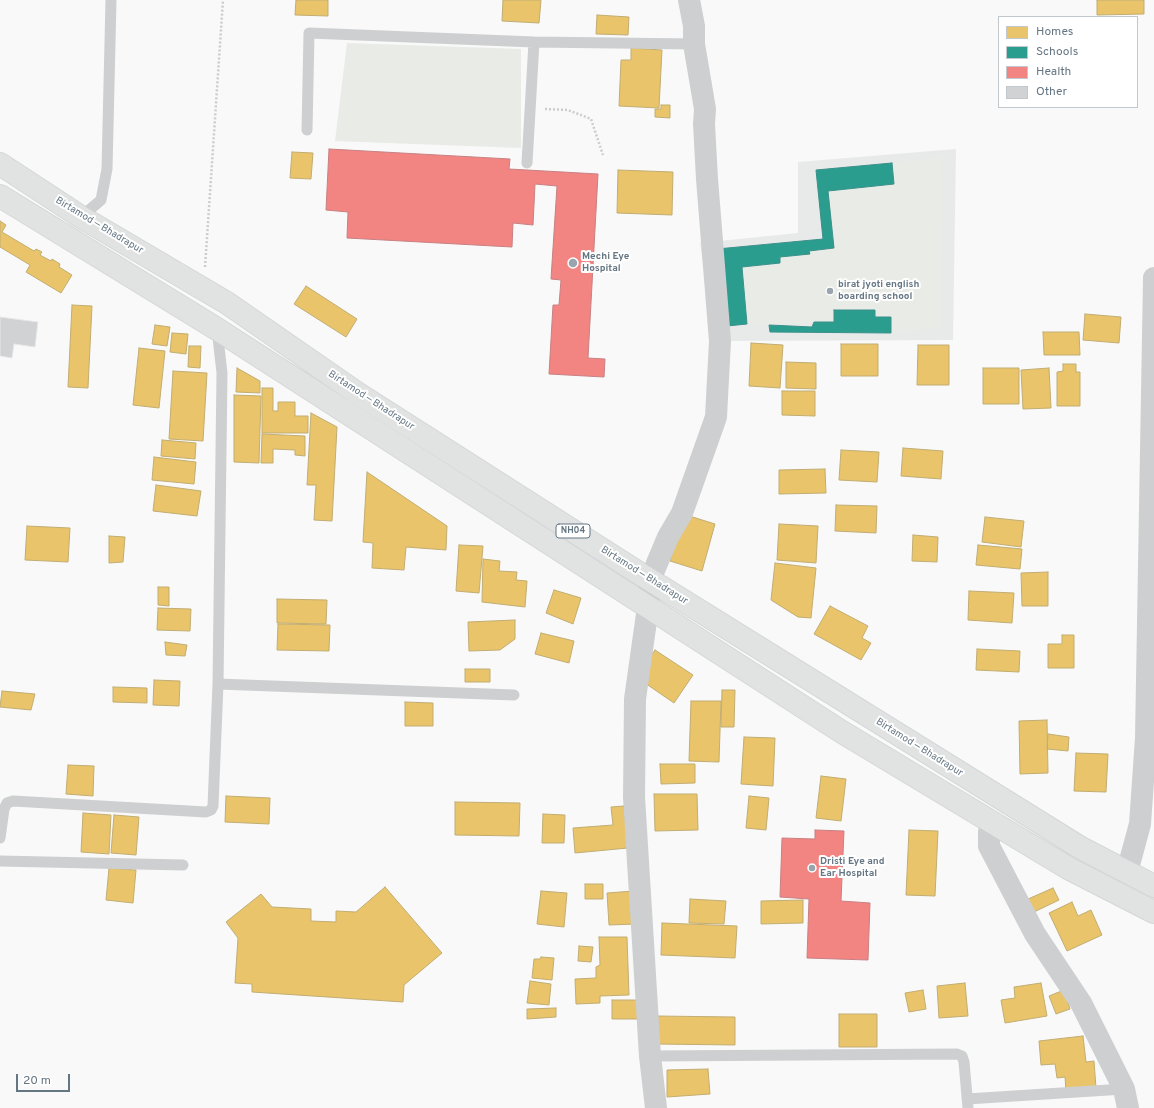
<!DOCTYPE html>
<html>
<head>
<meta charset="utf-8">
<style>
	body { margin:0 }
	#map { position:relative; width:1154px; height:1108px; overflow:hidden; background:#f9f9f9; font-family:Overpass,sans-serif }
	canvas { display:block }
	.legend { position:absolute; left:998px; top:16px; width:140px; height:92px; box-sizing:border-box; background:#fff; border:1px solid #c1c8cd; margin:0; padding:5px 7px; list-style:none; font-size:12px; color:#657683 }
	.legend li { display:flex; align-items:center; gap:8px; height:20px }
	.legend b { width:20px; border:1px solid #c1c8cd }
	.scale { position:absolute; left:16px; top:1074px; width:54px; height:18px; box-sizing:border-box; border:2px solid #657683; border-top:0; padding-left:5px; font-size:12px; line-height:14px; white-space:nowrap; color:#657683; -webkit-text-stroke:3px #fff; paint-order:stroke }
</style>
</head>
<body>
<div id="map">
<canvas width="1154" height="1108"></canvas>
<ul class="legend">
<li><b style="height:11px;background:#e9c46a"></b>Homes</li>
<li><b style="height:11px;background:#2a9d8f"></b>Schools</li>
<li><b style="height:11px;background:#f28482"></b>Health</li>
<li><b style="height:11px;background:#d0d2d3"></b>Other</li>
</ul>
<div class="scale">20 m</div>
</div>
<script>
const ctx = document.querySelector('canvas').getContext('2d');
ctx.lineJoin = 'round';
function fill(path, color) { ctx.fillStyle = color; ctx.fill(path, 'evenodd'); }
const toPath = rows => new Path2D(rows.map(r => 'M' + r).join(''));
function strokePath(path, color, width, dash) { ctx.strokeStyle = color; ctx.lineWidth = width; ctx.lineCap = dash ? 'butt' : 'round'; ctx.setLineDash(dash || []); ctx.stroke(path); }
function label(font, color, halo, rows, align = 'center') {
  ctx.font = font + ' Overpass,sans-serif'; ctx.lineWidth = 4; ctx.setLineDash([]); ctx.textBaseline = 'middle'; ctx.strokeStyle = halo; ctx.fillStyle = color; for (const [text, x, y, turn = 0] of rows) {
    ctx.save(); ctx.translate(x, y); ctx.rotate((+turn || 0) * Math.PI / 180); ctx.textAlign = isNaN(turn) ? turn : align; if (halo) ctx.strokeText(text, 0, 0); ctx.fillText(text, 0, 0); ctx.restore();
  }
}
fill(toPath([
	[956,149,953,340,720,341,714,339,700,243,798,233,798,162]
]), '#e8e9e9');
fill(toPath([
	[347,43,521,49,521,148,335,141],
	[943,156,941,327,891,333,891,317,875,317,875,310,834,310,834,322,769,325,747,324,742,267,780,263,780,257,809,254,809,251,833,248,828,191,894,184,892,163]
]), '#e8ebe6');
const homes = toPath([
	[296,0,328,0,328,16,295,15,296,0],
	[503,0,541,0,539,23,502,21,503,0],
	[1097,0,1144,0,1144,14,1097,15,1097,0],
	[597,15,629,17,628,35,596,34,597,15],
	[631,48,662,50,659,108,619,106,621,60,631,60,631,48],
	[661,105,670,105,670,118,655,117,655,109,661,109,661,105],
	[292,152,313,153,311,179,290,178,292,152],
	[618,170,673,172,672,215,617,213,618,170],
	[0,221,6,225,2,232,34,251,36,249,42,252,40,255,51,261,52,259,60,264,59,267,72,275,61,293,26,272,30,265,0,247,0,221],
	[306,286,357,319,346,337,294,304,306,286],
	[72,305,92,306,88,388,68,387,72,305],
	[1085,314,1121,317,1119,343,1083,340,1085,314],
	[155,325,170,327,167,346,152,344,155,325],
	[1043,332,1079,332,1080,355,1044,355,1043,332],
	[172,333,188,334,186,354,170,352,172,333],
	[751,343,783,345,780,388,749,386,751,343],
	[841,344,878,344,878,376,841,376,841,344],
	[918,345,949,345,949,385,917,385,918,345],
	[189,346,201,346,200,368,188,367,189,346],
	[139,348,165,351,159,408,133,405,139,348],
	[786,362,816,363,816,389,786,388,786,362],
	[1063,364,1076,364,1076,372,1080,372,1080,406,1057,406,1057,372,1063,371,1063,364],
	[237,368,260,381,260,393,236,392,237,368],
	[983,368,1019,368,1019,404,983,404,983,368],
	[1049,368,1051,408,1023,409,1021,370,1049,368],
	[173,371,207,373,203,441,169,439,173,371],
	[262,388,273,388,273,411,278,411,278,402,295,402,295,416,308,416,308,433,262,433,262,388],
	[782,391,815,391,815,416,782,415,782,391],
	[234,395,261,396,259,463,234,462,234,395],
	[311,413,337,427,332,521,314,520,316,485,307,485,311,413],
	[262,434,305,436,305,456,295,455,295,450,273,449,273,463,261,463,262,434],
	[162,440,196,443,195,459,161,456,162,440],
	[903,448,943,451,941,479,901,476,903,448],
	[841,450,879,452,877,482,839,480,841,450],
	[154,457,196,462,194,484,152,480,154,457],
	[825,469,826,493,779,494,779,470,825,469],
	[367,472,447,526,446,550,406,547,404,570,372,568,373,543,363,542,367,472],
	[156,485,201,491,197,516,153,511,156,485],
	[836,505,877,506,876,533,835,531,836,505],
	[683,514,715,524,702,571,670,561,683,514],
	[985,517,1024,521,1021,547,982,542,985,517],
	[779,524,818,526,816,563,777,560,779,524],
	[27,526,70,528,68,562,25,560,27,526],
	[913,535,938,537,937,562,912,561,913,535],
	[109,536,125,537,123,562,109,563,109,536],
	[459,545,483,546,479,593,456,591,459,545],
	[978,545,1022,549,1020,569,976,565,978,545],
	[483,559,500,561,499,571,517,572,516,580,527,581,525,607,482,602,483,559],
	[775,563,816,568,811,618,798,617,771,600,775,563],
	[1048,572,1048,606,1022,606,1021,573,1048,572],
	[158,587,169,587,169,606,158,605,158,587],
	[554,590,581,598,573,624,546,613,554,590],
	[969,591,1014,593,1012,623,968,620,969,591],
	[277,599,327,600,326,624,277,623,277,599],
	[830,606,868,626,862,638,871,643,861,660,814,634,830,606],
	[158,608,191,609,190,631,157,630,158,608],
	[515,620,515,639,500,650,469,651,468,622,515,620],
	[278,624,330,625,329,651,277,650,278,624],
	[541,633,574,641,569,663,535,654,541,633],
	[1062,635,1074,635,1074,668,1048,668,1048,644,1062,644,1062,635],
	[165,642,187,645,185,656,166,655,165,642],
	[977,649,1020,651,1019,672,976,670,977,649],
	[655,650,693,675,674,703,642,681,643,667,655,650],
	[465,669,490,669,490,682,465,682,465,669],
	[154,680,180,681,179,706,153,705,154,680],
	[113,687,147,688,147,703,113,702,113,687],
	[722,690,735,690,734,727,721,727,722,690],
	[2,691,35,694,31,710,0,707,2,691],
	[691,701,721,701,719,762,689,761,691,701],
	[405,702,433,703,433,726,405,726,405,702],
	[1047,720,1048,773,1020,774,1019,721,1047,720],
	[1048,734,1069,737,1068,751,1047,749,1048,734],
	[744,737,775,738,773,786,741,784,744,737],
	[1076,753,1108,754,1106,792,1074,791,1076,753],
	[660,764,695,764,695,783,661,784,660,764],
	[68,765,94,766,93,796,66,794,68,765],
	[821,776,846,779,841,821,816,818,821,776],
	[654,794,697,794,698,830,655,831,654,794],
	[226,796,270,798,269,824,225,822,226,796],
	[749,796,769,798,766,830,746,828,749,796],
	[455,802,520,803,519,836,455,835,455,802],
	[624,806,628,848,575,853,573,828,613,825,611,807,624,806],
	[83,813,111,815,109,854,81,852,83,813],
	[543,814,565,815,564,843,542,843,543,814],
	[114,815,139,817,136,855,111,853,114,815],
	[909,830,938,831,935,896,906,895,909,830],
	[109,868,136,870,133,903,106,900,109,868],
	[585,884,603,884,603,899,585,899,585,884],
	[385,887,442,953,404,985,403,1002,252,992,252,984,235,983,238,938,226,922,261,894,272,907,311,909,311,921,336,922,336,911,356,912,385,887],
	[1053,888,1059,900,1034,912,1028,899,1053,888],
	[541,891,567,893,564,927,537,924,541,891],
	[634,891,636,924,609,925,607,893,634,891],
	[690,899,726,901,724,924,689,923,690,899],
	[803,900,803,923,761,924,761,901,803,900],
	[1072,902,1078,916,1091,910,1102,935,1067,951,1049,913,1072,902],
	[662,923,737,926,735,958,661,955,662,923],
	[599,937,627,937,629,995,600,996,600,1003,576,1004,575,979,596,978,596,967,600,965,599,937],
	[579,946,593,947,591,962,578,961,579,946],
	[541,957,554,958,552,980,532,978,534,959,540,959,541,957],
	[530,981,551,984,549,1005,527,1003,530,981],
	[965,983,968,1016,939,1018,937,986,965,983],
	[1041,983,1047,1016,1005,1023,1001,1000,1015,998,1014,987,1041,983],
	[923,990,926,1009,909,1012,905,993,923,990],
	[1064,990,1070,1009,1056,1014,1049,996,1064,990],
	[612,1000,638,1000,639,1019,612,1019,612,1000],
	[556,1008,556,1017,527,1019,527,1009,556,1008],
	[839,1014,877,1014,877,1047,839,1047,839,1014],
	[656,1016,735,1017,735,1045,656,1044,656,1016],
	[1083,1036,1086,1062,1094,1061,1096,1088,1066,1091,1065,1077,1057,1078,1055,1064,1041,1065,1039,1041,1083,1036],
	[708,1069,710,1094,667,1097,667,1070,708,1069]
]);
fill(homes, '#e9c46a');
strokePath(homes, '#c1ad72', 1);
const schools = toPath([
	[892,163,894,184,828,191,834,248,809,251,810,254,780,257,780,263,742,267,747,324,727,326,717,249,823,239,816,170,892,163],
	[834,310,875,310,875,317,891,317,891,333,770,332,769,325,812,327,814,322,834,322,834,310]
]);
fill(schools, '#2a9d8f');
strokePath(schools, '#3c918b', 1);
const health = toPath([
	[329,149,510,159,509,169,598,174,588,358,605,359,604,377,549,374,553,305,559,305,561,280,551,279,557,186,535,184,533,225,513,223,512,247,347,238,348,212,326,210,329,149],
	[815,830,844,831,841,901,870,903,868,960,807,958,809,899,780,897,782,838,815,839,815,830]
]);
fill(health, '#f28482');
strokePath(health, '#c88082', 1);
const building = toPath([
	[0,317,38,322,35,347,14,344,12,358,0,356,0,317]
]);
fill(building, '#d0d2d3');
strokePath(building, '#e8e8e8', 1);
const primary = toPath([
	[0,164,81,217,227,303,357,393,650,580,1081,848,1154,886],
	[0,196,217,329,842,732,1068,868,1154,912]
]);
strokePath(primary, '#d5d6d7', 24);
strokePath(toPath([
	[545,109,568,110,591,119,603,155],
	[205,267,223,0]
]), '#cbcccd', 2.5, [2, 2]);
strokePath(toPath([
	[307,130,309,33,534,42,694,44],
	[527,163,534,42],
	[81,217,101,200,107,169,111,0],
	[218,684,514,695],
	[0,838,4,809,7,803,13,801,206,812,211,810,213,806,218,684,222,373,217,329],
	[0,861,183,865],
	[650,1056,957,1054,962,1056,964,1062,968,1108],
	[967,1099,1124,1089]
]), '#cecfd0', 11);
strokePath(toPath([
	[993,823,989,832,989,846,1035,934,1081,1003,1124,1089,1128,1108],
	[1127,872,1140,824,1146,738,1154,278],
	[656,1108,650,1056,634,797,635,699,648,607,650,580,668,537,682,513,716,417,720,341,707,179,704,124,705,109,694,44,694,26,689,0]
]), '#cecfd0', 22);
strokePath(primary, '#e1e2e2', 22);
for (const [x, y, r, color] of [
	[573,263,5,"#99a4ac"],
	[830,291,4,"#99a4ac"],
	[812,868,4,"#99a4ac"]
]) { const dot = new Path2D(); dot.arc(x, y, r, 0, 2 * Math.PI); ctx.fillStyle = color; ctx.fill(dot); strokePath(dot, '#fff', 1.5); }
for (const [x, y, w] of [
	[573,531,34]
]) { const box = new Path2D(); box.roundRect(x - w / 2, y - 7, w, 14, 3); ctx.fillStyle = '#fff'; ctx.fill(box); strokePath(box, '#657683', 1); }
label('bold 9px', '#657683', null, [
	["NH04",573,531]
]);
label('10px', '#657683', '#fff', [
	["Birtamod — Bhadrapur",99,226,31],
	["Birtamod — Bhadrapur",371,401,33],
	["Birtamod — Bhadrapur",644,576,32],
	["Birtamod — Bhadrapur",919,748,32]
]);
label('bold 10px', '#657683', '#fff', [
	["Mechi Eye",582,257],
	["Hospital",582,269],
	["birat jyoti english",838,285],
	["boarding school",838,297],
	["Dristi Eye and",820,862],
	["Ear Hospital",820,874]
], 'left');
</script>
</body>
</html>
